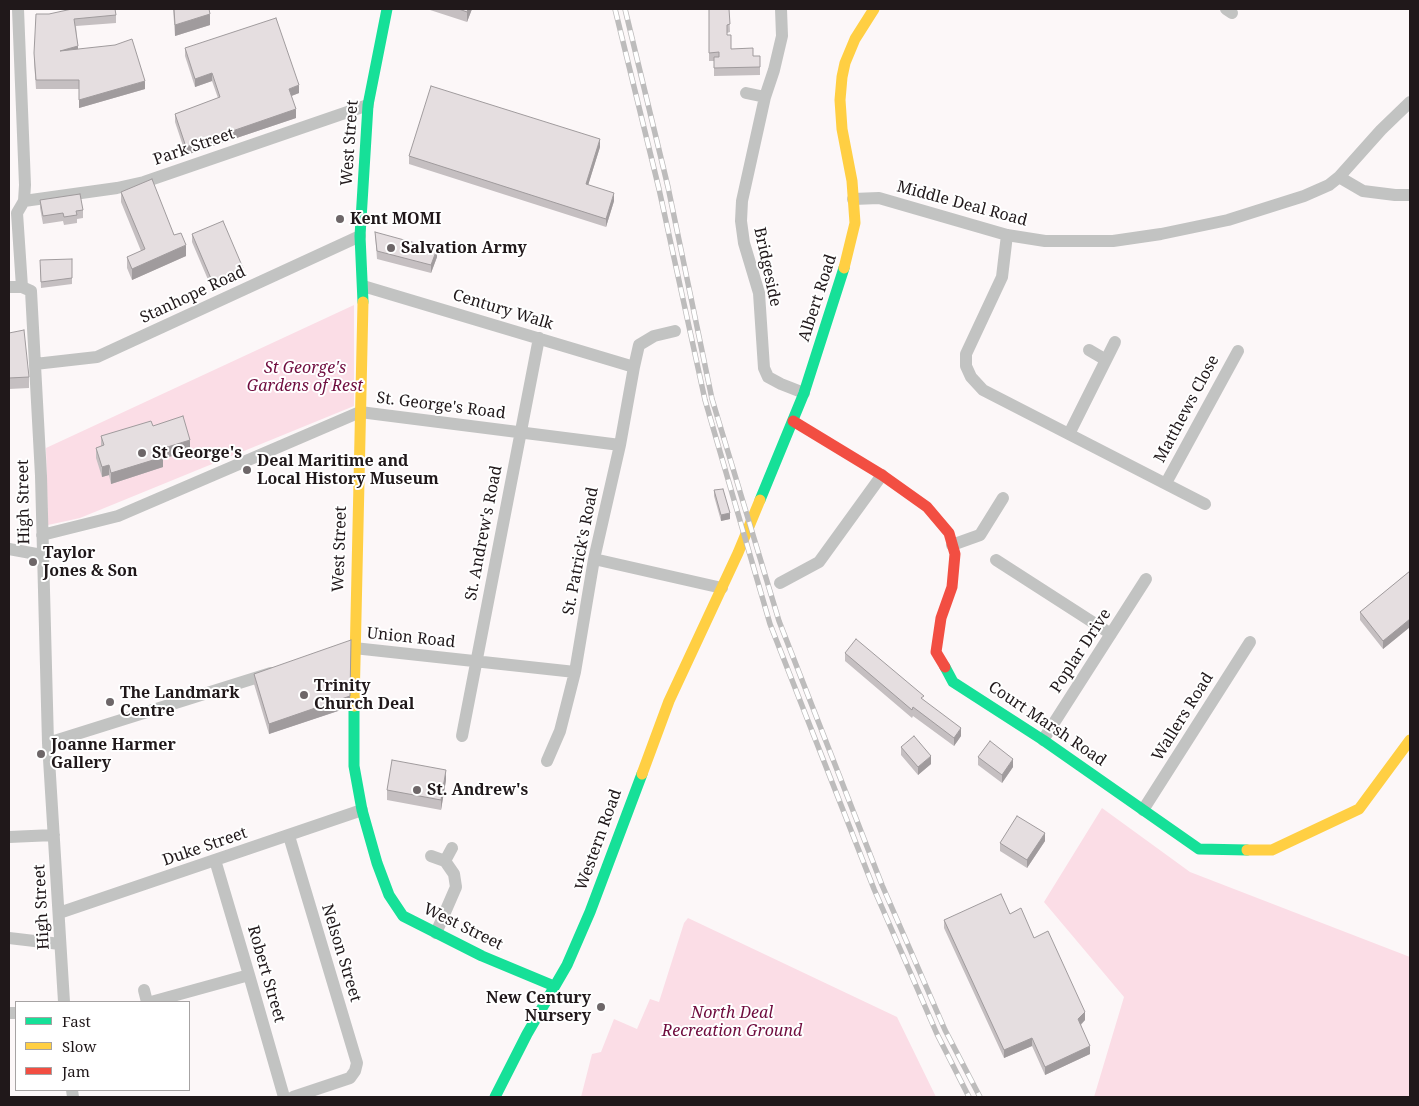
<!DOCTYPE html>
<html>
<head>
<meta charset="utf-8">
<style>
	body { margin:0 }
	#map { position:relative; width:1419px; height:1106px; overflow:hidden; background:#fcf7f8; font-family:"Noto Serif",serif }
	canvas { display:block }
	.frame { position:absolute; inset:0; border:10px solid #20181a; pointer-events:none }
	.legend { position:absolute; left:15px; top:1001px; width:175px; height:90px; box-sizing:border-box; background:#fff; border:1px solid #a6a3a3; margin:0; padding:6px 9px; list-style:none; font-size:15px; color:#20181a }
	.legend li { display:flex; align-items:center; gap:10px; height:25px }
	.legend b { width:25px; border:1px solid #a6a3a3 }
</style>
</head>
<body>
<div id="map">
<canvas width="1419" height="1106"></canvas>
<div class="frame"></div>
<ul class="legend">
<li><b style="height:6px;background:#16e098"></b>Fast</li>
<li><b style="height:6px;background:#ffcf43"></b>Slow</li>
<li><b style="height:6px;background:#f24e42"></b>Jam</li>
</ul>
</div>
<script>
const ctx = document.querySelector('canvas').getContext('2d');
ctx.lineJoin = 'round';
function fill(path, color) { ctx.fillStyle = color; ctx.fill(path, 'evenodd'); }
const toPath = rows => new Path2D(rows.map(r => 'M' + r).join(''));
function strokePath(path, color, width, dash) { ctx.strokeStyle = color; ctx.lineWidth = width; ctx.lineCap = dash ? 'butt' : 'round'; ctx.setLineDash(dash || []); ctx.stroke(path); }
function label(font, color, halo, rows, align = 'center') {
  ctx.font = font + ' "Noto Serif",serif'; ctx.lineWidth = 4; ctx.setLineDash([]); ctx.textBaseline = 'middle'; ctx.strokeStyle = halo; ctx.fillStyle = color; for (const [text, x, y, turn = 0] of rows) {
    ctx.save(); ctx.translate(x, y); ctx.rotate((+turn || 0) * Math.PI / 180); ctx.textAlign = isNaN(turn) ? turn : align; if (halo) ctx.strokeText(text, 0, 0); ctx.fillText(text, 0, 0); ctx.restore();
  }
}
fill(toPath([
	[354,305,354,406,80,518,48,525,46,448],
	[1102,808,1190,872,1410,957,1410,1097,1094,1097,1124,997,1044,902],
	[688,918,897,1017,936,1097,581,1097,592,1054,601,1052,614,1019,637,1029,650,999,659,1002,684,923]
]), '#fbdde6');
strokePath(toPath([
	[18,9,25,185,24,201,17,213,22,287],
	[781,9,782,36,774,70,765,97,742,201,741,221,744,243,759,293,764,368,768,377,781,384,804,393],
	[1226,9,1232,13],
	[746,93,765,97],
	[1339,177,1363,191,1395,195,1410,195],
	[853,199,879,198,1007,235,1045,241,1113,241,1161,234,1228,220,1304,196,1329,185,1339,177,1381,130,1410,102],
	[24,201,117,188,144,182,368,105],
	[1007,235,1002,277,966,354,966,366,971,377,983,390,1205,504],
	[363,286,634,367],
	[9,287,22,287,31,291,41,476,48,743,64,1002],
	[1089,350,1106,360],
	[35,364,97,357,360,236],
	[1069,434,1115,342],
	[1166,483,1238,351],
	[42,535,118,516,360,412,620,445],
	[952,545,980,535,1003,498],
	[9,549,42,555],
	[594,559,722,588],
	[996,560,1111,634],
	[780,583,819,562,882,475],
	[347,650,354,648,575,672],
	[462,736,539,338],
	[1043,740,1146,579],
	[48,743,271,673],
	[547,761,560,731,575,672,594,559,620,445,634,367,639,345,654,336,675,331],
	[1143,810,1250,642],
	[289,836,357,1063,355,1071,350,1078,293,1097],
	[9,837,54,835],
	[431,856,445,861,452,848],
	[215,860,249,975,284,1097],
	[59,913,362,810],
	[436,933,456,887,454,874,445,861],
	[9,938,60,944],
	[144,990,147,1002],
	[151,1002,249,975],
	[9,1013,16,1013],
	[72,1090,73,1097]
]), '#c2c3c2', 12);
strokePath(toPath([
	[363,302,360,236,368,105,387,9],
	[760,500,804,393,844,268],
	[945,667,953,682,1043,740,1199,849,1247,850],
	[354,706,354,766,362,810,377,863,389,895,403,916,482,956,554,986],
	[495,1097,527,1034,567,965,590,912,642,774]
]), '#16e098', 11);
strokePath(toPath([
	[844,268,855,223,852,181,842,129,840,100,842,77,845,63,855,39,874,9],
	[354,706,363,302],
	[642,774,669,701,738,553,760,500],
	[1247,850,1272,850,1359,809,1410,740]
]), '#ffcf43', 11);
strokePath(toPath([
	[793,421,882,475,927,507,949,533,955,554,952,587,941,618,936,652,945,667]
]), '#f24e42', 11);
const rail = toPath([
	[615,9,659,189,705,400,770,624,874,889,937,1034,969,1097],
	[625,9,668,187,712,399,779,621,882,885,945,1030,980,1097]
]);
strokePath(rail, '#bdbcbc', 5.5);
strokePath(rail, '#fff', 4, [11]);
fill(toPath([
	[173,9,209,9,210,25,175,36],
	[427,9,472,9,467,22],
	[709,9,729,9,730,32,727,33,727,35,731,49,753,56,760,67,760,75,714,76,714,61,709,61],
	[49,14,116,15,116,23,76,26,78,49,145,89,79,108,79,89,36,89,34,61],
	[185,48,299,93,291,96,296,118,186,155,175,122,175,114,218,98,212,81,195,87,185,56],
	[600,147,588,185,614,201,606,227,409,164,409,156],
	[121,192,174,235,186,256,132,280,127,268,127,257,141,251,121,202],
	[40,200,83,210,83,218,77,219,77,223,64,225,63,221,43,224,40,208],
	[375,232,437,257,431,273,377,259],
	[192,234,243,276,212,289,192,242],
	[72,259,72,284,41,288,40,265],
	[9,333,29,377,29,388,9,389],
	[153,426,190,450,163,459,163,467,111,484,109,475,102,477,96,458,96,448,101,446,101,436],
	[714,490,730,519,721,521,714,496],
	[1410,571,1410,627,1383,649,1360,620,1360,612],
	[845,653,961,736,954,746,913,716,912,718,845,661],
	[254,674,350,707,269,734,254,684],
	[901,747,931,764,918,775,901,755],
	[978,757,1013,767,1002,783,978,765],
	[446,780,441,810,387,800,387,790],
	[1045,841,1027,868,1000,851,1000,843],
	[1010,914,1034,938,1085,1020,1081,1025,1090,1054,1045,1075,1032,1046,1004,1058,944,928,944,920]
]), '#c5bfc1');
fill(toPath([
	[468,9,472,9,467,22,467,12],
	[210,14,210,25,175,36,175,25],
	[78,46,78,54,60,51],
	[212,73,212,81,195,87,195,79],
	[145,81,145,89,79,108,79,100],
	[299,85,299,93,289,97,289,89],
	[296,109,296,118,186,155,186,147],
	[600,139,600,147,586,192,586,184],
	[614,193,614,201,606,227,606,219],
	[186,245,186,256,132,280,132,269],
	[437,249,437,257,431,273,431,265],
	[243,268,243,276,212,289,212,281],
	[190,440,190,450,163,459,163,467,111,484,111,473,161,449],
	[109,465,109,475,102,477,102,467],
	[730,513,730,519,721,521,721,515],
	[1410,619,1410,627,1383,649,1383,641],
	[351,640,350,707,269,734,269,724],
	[961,728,961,736,954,746,954,738],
	[931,756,931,764,918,775,918,767],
	[1013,759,1013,767,1002,783,1002,775],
	[446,770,446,780,441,810,441,800],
	[1045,833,1045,841,1027,868,1027,860],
	[1085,1012,1085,1020,1078,1027,1078,1019],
	[1032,1038,1032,1046,1004,1058,1004,1050],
	[1090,1046,1090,1054,1045,1075,1045,1067]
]), '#a09b9d');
const building = toPath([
	[72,9,115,9,116,15,74,19,78,46,60,51,115,45,132,39,145,81,79,100,79,80,36,80,34,53,36,14,49,14,72,9],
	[174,9,209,9,210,14,175,25,174,9],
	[459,9,468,9,467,12,459,9],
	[709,9,729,9,730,24,727,25,727,35,731,35,731,49,753,48,753,56,760,56,760,67,714,68,714,57,719,57,719,52,709,53,709,9],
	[276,18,299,85,289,89,296,109,186,147,175,114,220,97,212,73,195,79,185,48,276,18],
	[431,86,600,139,586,184,614,193,606,219,409,156,431,86],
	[152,179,174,235,181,233,186,245,132,269,127,257,145,249,121,192,152,179],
	[80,194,83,210,76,211,77,215,64,217,63,213,43,216,40,200,80,194],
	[223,221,243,268,212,281,192,234,223,221],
	[375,232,437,249,431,265,377,251,375,232],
	[72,259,72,278,41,282,40,260,72,259],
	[24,330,29,377,9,378,9,333,24,330],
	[183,416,190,440,161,449,163,457,111,473,109,465,102,467,96,448,104,445,101,436,151,421,153,426,183,416],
	[723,489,730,513,721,515,714,490,723,489],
	[1410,571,1410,619,1383,641,1360,612,1410,571],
	[856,639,924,696,921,698,961,728,954,738,913,707,912,710,845,653,856,639],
	[351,640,350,696,269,724,254,674,351,640],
	[914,736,931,756,918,767,901,747,914,736],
	[990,741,1013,759,1002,775,978,757,990,741],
	[392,760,446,770,441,800,387,790,392,760],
	[1017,816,1045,833,1027,860,1000,843,1017,816],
	[1001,894,1010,914,1021,908,1034,938,1048,931,1085,1012,1078,1019,1090,1046,1045,1067,1032,1038,1004,1050,944,920,1001,894]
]);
fill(building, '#e5dee0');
strokePath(building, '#a09b9d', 1);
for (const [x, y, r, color] of [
	[340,219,5,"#6d6668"],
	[391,248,5,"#6d6668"],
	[142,453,5,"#6d6668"],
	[247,470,5,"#6d6668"],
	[33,562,5,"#6d6668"],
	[304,695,5,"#6d6668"],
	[110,702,5,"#6d6668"],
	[41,754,5,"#6d6668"],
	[417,790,5,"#6d6668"],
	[601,1007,5,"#6d6668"]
]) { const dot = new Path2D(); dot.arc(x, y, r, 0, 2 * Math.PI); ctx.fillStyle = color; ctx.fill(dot); strokePath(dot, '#fff', 2); }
label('16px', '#20181a', '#fff', [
	["West Street",350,143,-86],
	["Park Street",194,147,-19],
	["Middle Deal Road",962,204,15],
	["Bridgeside",767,267,78],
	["Stanhope Road",193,295,-25],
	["Albert Road",818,298,-72],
	["Century Walk",503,310,17],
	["St. George's Road",441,406,7],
	["Matthews Close",1187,409,-62],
	["High Street",24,502,-91],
	["St. Andrew's Road",484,533,-79],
	["West Street",340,549,-88],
	["St. Patrick's Road",581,551,-79],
	["Union Road",411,638,6],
	["Poplar Drive",1081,651,-57],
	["Wallers Road",1183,717,-58],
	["Court Marsh Road",1047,724,34],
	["Western Road",599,840,-70],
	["Duke Street",205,847,-19],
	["High Street",42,907,-93],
	["West Street",463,927,26],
	["Nelson Street",341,953,73],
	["Robert Street",266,974,74]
]);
label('bold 16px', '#20181a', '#fff', [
	["Kent MOMI",350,219],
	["Salvation Army",401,248],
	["St George's",152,453],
	["Deal Maritime and",257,461],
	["Local History Museum",257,479],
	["Taylor",43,553],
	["Jones & Son",43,571],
	["Trinity",314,686],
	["Church Deal",314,704],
	["The Landmark",120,693],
	["Centre",120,711],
	["Joanne Harmer",51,745],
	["Gallery",51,763],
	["St. Andrew's",427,790],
	["New Century",591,998,"right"],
	["Nursery",591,1016,"right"]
], 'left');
label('italic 16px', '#6f0c3e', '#fff', [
	["St George's",305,368],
	["Gardens of Rest",305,386],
	["North Deal",732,1013],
	["Recreation Ground",732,1031]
]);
</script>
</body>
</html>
